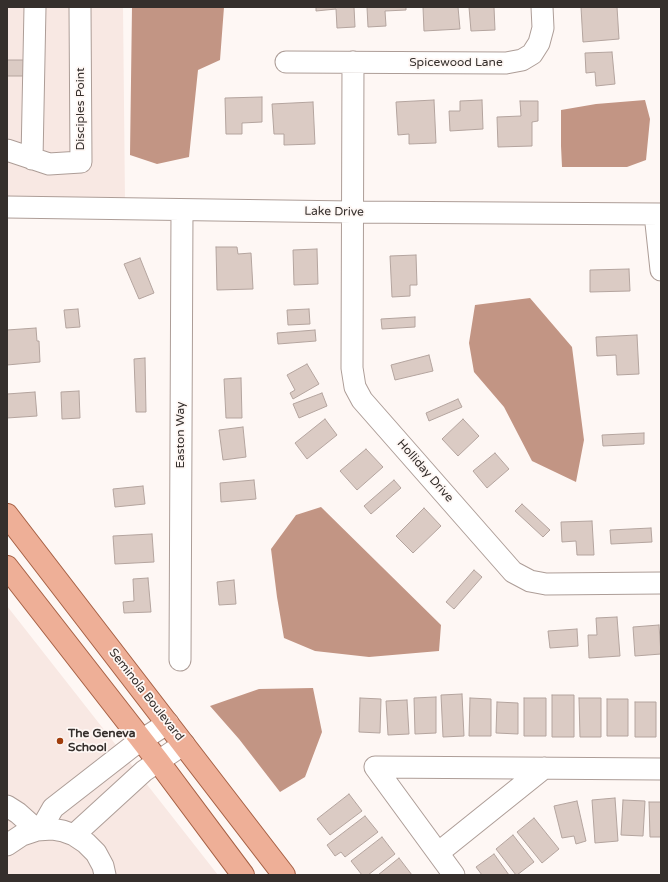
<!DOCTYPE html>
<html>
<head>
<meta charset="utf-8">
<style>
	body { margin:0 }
	#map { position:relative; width:668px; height:882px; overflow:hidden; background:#fef7f4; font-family:"Varela Round",sans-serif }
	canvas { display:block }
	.frame { position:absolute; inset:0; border:8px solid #352f2c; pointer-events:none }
</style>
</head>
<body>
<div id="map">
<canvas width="668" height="882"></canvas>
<div class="frame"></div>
</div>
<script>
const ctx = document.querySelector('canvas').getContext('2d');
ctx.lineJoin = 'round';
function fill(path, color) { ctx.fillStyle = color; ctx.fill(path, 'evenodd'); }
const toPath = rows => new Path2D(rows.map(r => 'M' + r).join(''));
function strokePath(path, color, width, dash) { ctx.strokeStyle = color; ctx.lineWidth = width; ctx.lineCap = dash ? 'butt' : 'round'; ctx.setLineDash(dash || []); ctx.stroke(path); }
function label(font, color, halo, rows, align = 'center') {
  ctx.font = font + ' "Varela Round",sans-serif'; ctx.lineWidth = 3.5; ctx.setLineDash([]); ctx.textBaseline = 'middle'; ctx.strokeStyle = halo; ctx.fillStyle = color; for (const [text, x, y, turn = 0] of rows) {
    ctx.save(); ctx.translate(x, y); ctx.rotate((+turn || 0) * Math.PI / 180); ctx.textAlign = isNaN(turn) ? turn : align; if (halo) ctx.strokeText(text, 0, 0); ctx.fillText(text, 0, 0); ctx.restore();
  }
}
fill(toPath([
	[7,7,123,7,125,201,7,198],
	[7,606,218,875,7,875]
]), '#f8e8e3');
fill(toPath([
	[132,7,224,7,220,60,198,70,189,157,157,164,130,155],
	[645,100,650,119,646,160,627,167,562,167,561,146,561,110,596,104],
	[530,298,572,347,584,440,576,482,532,461,504,407,474,372,469,343,475,305],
	[321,507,441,625,439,651,369,657,315,651,284,638,277,597,271,549,296,515],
	[313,688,322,732,305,777,280,792,239,739,210,706,259,689]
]), '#c29584');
const building = toPath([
	[316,7,354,7,355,27,337,28,336,9,316,11,316,7],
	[367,7,406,7,406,10,385,11,386,26,368,27,367,7],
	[423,7,458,7,460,29,424,31,423,7],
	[469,7,494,7,495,30,471,31,469,7],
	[581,7,617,7,619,39,583,42,581,7],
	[612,52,615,84,596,86,595,72,586,73,585,53,612,52],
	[7,60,28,60,28,76,7,76,7,60],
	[262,97,262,122,242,123,242,134,226,134,225,98,262,97],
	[434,100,436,143,409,144,409,134,398,135,396,102,434,100],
	[482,100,483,129,450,131,449,111,460,111,460,101,482,100],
	[520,101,538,101,538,121,532,122,532,146,498,147,497,117,521,116,520,101],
	[313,102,315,144,284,145,284,134,274,134,272,104,313,102],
	[216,247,237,247,238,254,251,253,253,289,217,290,216,247],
	[317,249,318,284,294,285,293,250,317,249],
	[416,255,417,285,410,285,410,296,392,297,390,256,416,255],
	[140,258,154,293,139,299,124,264,140,258],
	[629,269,630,291,590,292,590,270,629,269],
	[78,309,80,327,66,328,64,310,78,309],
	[309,309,310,324,288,325,287,310,309,309],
	[415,317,415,327,382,329,381,319,415,317],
	[36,328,37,341,39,341,40,362,7,365,7,330,36,328],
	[315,330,316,341,278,344,277,333,315,330],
	[637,335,639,374,617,375,616,355,597,356,596,337,637,335],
	[429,355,433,371,395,380,391,365,429,355],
	[145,358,146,412,136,412,134,359,145,358],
	[307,364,319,384,293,399,290,393,295,390,287,375,307,364],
	[241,378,242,418,226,418,224,379,241,378],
	[79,391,80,418,62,419,61,392,79,391],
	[35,392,37,416,7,418,7,394,35,392],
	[322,393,327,406,299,418,293,404,322,393],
	[458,399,462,407,429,421,426,413,458,399],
	[325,419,337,435,307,459,295,443,325,419],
	[463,419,479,436,458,456,442,439,463,419],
	[243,427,246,457,223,460,219,430,243,427],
	[644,433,644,444,603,446,602,435,644,433],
	[366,449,383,467,357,490,340,471,366,449],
	[495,453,509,469,487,488,473,471,495,453],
	[254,480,256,499,221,502,220,483,254,480],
	[394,480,401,488,371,514,364,506,394,480],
	[143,486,145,504,115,507,113,489,143,486],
	[522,504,550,530,543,537,515,511,522,504],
	[424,508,441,526,413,553,396,536,424,508],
	[592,521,594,555,577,555,576,541,562,542,561,522,592,521],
	[651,528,652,542,611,544,610,530,651,528],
	[152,534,154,562,115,564,113,536,152,534],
	[474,570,482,577,454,609,446,602,474,570],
	[148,578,151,612,124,613,123,602,134,601,133,579,148,578],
	[234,580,236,604,219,605,217,582,234,580],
	[617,617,620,656,589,658,588,635,597,635,596,618,617,617],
	[659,625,661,654,635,656,633,627,659,625],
	[577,629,578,646,550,648,548,631,577,629],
	[462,694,464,736,443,737,441,695,462,694],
	[552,695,574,695,574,737,552,737,552,695],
	[436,697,436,733,415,734,414,698,436,697],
	[360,698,381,699,380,733,359,732,360,698],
	[470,698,491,699,491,736,469,736,470,698],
	[524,698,546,698,546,736,524,736,524,698],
	[579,698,601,698,601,737,580,737,579,698],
	[607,699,628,699,628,736,607,736,607,699],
	[407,700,409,734,388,735,386,701,407,700],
	[497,702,518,703,518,734,496,733,497,702],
	[635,702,656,702,656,737,635,737,635,702],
	[349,794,362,811,330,835,317,819,349,794],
	[615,798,618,841,595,843,592,800,615,798],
	[623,800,645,801,643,836,621,835,623,800],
	[577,801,586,841,576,844,574,836,562,838,554,806,577,801],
	[649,802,661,802,661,837,650,837,649,802],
	[365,816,378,832,345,857,341,852,335,856,327,845,365,816],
	[534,818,559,849,542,863,517,832,534,818],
	[513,835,534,862,517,875,516,875,496,849,513,835],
	[382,837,395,854,368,875,362,875,351,861,382,837],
	[494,854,509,875,482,875,476,867,494,854],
	[399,858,412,875,378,875,399,858]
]);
fill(building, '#dbcbc4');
strokePath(building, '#b4a49e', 1);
const minor = toPath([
	[286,62,506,63,522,60,532,54,539,43,543,28,542,7],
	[353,62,352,368,355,387,362,400,513,572,530,581,546,584,661,583],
	[7,150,49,164,81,162,80,7],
	[32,159,35,7],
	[7,207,352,212,661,214],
	[655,214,661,270],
	[180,660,182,211],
	[7,806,18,813,37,830],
	[41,829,53,808,134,745,168,723],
	[74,835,144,771,184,744],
	[7,845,22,835,37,830,52,829,63,831,74,835,86,843,96,853,103,866,105,875],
	[438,853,544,768],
	[454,875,375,767,661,769]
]);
const major = toPath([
	[7,515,284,875],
	[7,567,158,761,243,875]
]);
strokePath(minor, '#ad9d97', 23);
strokePath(major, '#a66044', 24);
strokePath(minor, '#fff', 21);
strokePath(major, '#eeaf97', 22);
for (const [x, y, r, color] of [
	[60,741,4,"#a03c0b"]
]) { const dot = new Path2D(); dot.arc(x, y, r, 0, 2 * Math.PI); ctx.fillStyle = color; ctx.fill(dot); strokePath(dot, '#fef7f4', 1.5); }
label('12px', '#352f2c', '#fef7f4', [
	["Spicewood Lane",456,63],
	["Disciples Point",81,109,-90],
	["Lake Drive",334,212,1],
	["Easton Way",181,435,-90],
	["Holliday Drive",425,471,49],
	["Seminola Boulevard",146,695,52]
]);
label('bold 12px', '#352f2c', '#fef7f4', [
	["The Geneva",68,734],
	["School",68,748]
], 'left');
</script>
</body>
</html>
